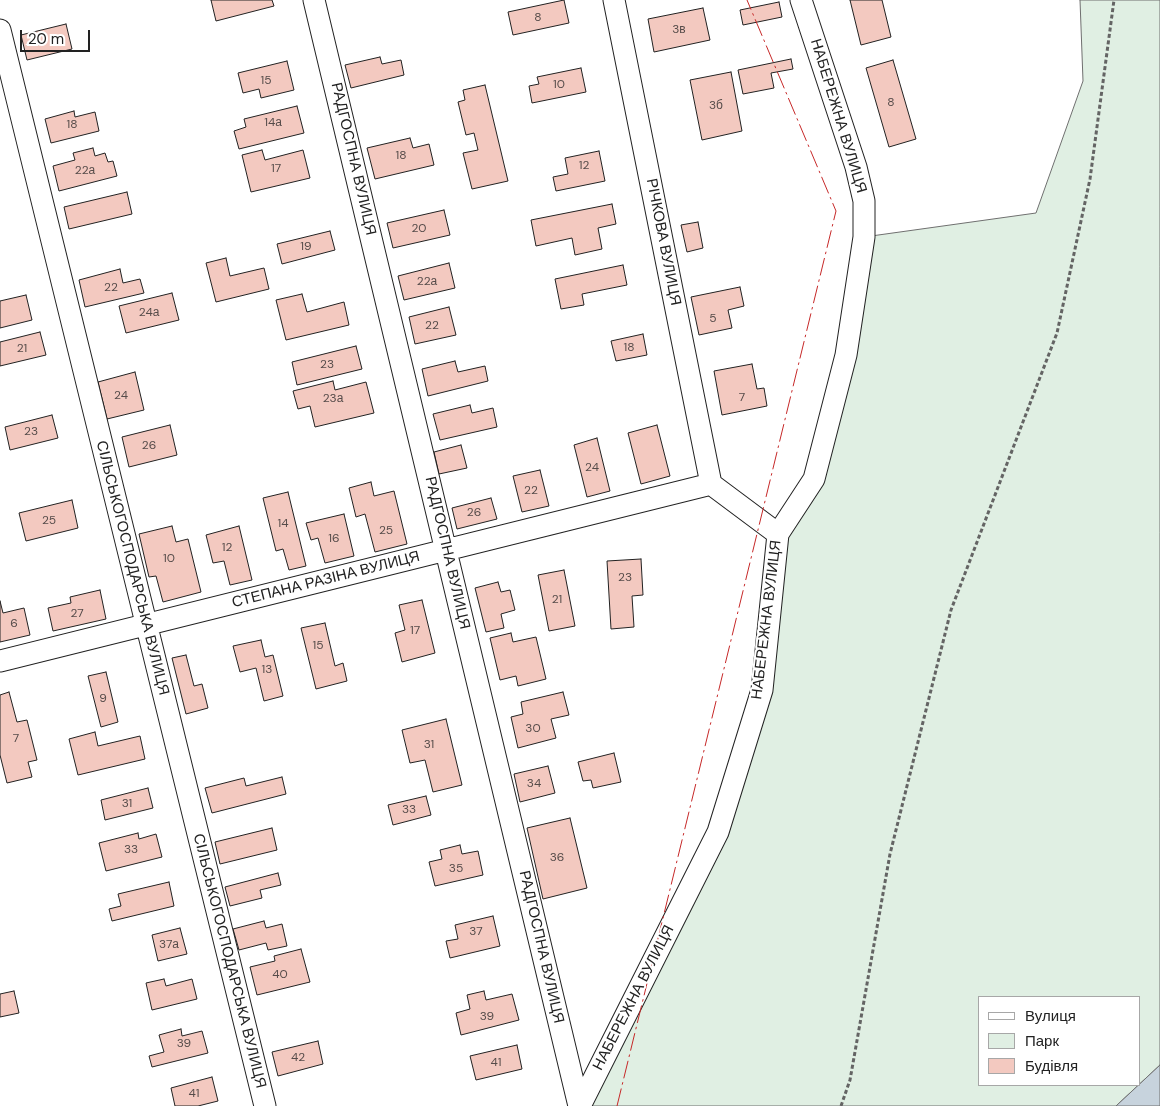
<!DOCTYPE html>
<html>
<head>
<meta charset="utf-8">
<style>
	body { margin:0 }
	#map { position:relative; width:1160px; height:1106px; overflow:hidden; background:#fff; font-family:"DM Sans",sans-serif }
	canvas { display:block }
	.legend { position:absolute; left:978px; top:996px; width:162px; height:90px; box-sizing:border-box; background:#fff; border:1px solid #a7a7a7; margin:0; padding:6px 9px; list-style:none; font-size:15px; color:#222 }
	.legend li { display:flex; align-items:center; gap:10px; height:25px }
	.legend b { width:25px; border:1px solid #a7a7a7 }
	.scale { position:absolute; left:20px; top:30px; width:70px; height:22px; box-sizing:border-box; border:2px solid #222; border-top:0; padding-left:6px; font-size:15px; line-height:18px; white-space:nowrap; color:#222; -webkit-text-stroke:4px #fff; paint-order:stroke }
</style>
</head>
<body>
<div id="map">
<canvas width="1160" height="1106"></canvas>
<ul class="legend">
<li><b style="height:6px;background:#fff"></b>Вулиця</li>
<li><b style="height:14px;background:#e0efe3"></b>Парк</li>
<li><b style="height:14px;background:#f3c9c0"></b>Будівля</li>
</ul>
<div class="scale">20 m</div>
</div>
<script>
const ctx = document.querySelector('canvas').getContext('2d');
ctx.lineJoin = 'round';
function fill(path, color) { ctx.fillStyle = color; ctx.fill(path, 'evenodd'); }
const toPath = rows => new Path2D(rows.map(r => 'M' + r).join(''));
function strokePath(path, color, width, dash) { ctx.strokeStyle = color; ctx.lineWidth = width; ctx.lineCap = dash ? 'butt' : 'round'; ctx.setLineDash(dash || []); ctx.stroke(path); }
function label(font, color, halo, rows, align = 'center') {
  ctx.font = font + ' "DM Sans",sans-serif'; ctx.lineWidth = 4; ctx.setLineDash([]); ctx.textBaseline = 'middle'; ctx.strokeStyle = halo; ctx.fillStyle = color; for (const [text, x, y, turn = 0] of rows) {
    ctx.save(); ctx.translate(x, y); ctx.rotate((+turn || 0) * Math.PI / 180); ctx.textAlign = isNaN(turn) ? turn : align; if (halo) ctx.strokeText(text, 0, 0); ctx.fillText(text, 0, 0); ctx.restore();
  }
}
const green = toPath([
	[1080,0,1160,0,1160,1065,1116,1106,580,1106,718,832,762,690,778,534,814,479,864,237,1036,213,1083,81,1080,0],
	[979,997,1139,997,1139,1085,979,1085,979,997]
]);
fill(green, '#e0efe3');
strokePath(green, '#6f6f6f', 1);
const water = toPath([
	[1160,1065,1160,1106,1116,1106,1160,1065]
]);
fill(water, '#c7d3dd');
strokePath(water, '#6f6f6f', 1);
const building = toPath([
	[211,0,272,0,274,6,216,21,211,0],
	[564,0,569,23,513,35,508,12,564,0],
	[850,0,882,0,891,37,861,45,850,0],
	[779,2,782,17,743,25,740,10,779,2],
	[703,8,710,40,654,52,648,19,703,8],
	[66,24,72,49,27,60,21,35,66,24],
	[380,57,382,64,401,60,404,75,351,88,345,65,380,57],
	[791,59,793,69,771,73,774,88,743,94,738,70,791,59],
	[893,60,916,139,889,147,866,68,893,60],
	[287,61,294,90,261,98,259,89,243,93,238,73,287,61],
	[581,68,586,92,532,103,529,86,539,84,537,77,581,68],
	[731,72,742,131,702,140,690,80,731,72],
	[485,85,508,181,472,189,463,153,478,150,474,133,466,135,458,102,465,100,463,90,485,85],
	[297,106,304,133,239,149,234,131,246,127,244,119,297,106],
	[74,111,75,117,95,112,99,131,51,143,45,119,74,111],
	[410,138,413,148,429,144,434,165,375,179,367,148,410,138],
	[93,148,95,156,105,153,108,162,113,161,117,176,59,191,53,166,75,160,73,153,93,148],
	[262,150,265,160,303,150,310,178,251,192,242,155,262,150],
	[599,151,605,181,556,191,553,177,568,174,565,158,599,151],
	[127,192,132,214,69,229,64,207,127,192],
	[612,204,616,224,598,228,602,249,575,255,572,238,536,246,531,220,612,204],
	[444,210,450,235,393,248,387,223,444,210],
	[698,222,703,248,687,252,681,225,698,222],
	[330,231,335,250,282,264,277,244,330,231],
	[226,258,230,276,264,268,269,289,216,302,206,263,226,258],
	[449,263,455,288,404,300,398,276,449,263],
	[623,265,627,285,582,294,584,305,561,309,555,279,623,265],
	[120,269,123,283,140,279,144,293,85,307,79,280,120,269],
	[740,287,744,306,728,310,732,328,699,335,691,297,740,287],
	[172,293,179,320,126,333,119,306,172,293],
	[302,294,307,312,344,302,349,325,286,340,276,300,302,294],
	[26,295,32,320,0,328,0,301,26,295],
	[449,307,456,335,415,344,409,317,449,307],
	[40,332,46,355,0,366,0,342,40,332],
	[643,334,647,355,616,361,611,341,643,334],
	[356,346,362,369,297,385,292,362,356,346],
	[455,361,458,372,485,366,488,381,428,396,422,369,455,361],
	[752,364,757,389,764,388,767,406,722,415,714,371,752,364],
	[135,372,144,410,107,419,98,382,135,372],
	[333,381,335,390,366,382,374,413,315,427,310,406,298,409,293,391,333,381],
	[470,405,472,413,493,408,497,427,440,440,433,414,470,405],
	[52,415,58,438,10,450,5,427,52,415],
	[170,425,177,455,129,467,122,437,170,425],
	[657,425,670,476,641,484,628,433,657,425],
	[597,438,610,491,587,497,574,445,597,438],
	[461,445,467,468,439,474,434,452,461,445],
	[540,470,549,506,522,512,513,476,540,470],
	[371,482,374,496,394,491,407,544,375,552,365,514,356,517,349,488,371,482],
	[288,492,306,566,289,570,283,549,276,551,263,498,288,492],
	[491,498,497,519,457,529,452,508,491,498],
	[72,500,78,528,26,541,19,513,72,500],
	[344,514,354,556,325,563,318,538,311,540,306,523,344,514],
	[172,526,176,542,188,539,201,592,163,602,156,576,149,577,139,534,172,526],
	[239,526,252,580,230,585,224,561,213,563,206,535,239,526],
	[641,559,643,595,632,596,634,627,611,629,607,561,641,559],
	[564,570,575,626,549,631,538,575,564,570],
	[498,582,501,592,510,590,515,610,501,614,504,628,486,632,475,588,498,582],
	[100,590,106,619,53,631,48,608,71,603,70,597,100,590],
	[422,600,435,653,402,662,395,633,405,630,399,605,422,600],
	[0,601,3,613,24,608,30,635,0,642,0,601],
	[325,623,335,666,343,663,347,681,316,689,301,628,325,623],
	[511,633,513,642,536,637,546,679,518,686,516,676,500,680,490,638,511,633],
	[261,640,265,657,273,655,283,696,264,701,256,668,240,672,233,646,261,640],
	[186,655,194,686,202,684,208,708,186,714,172,658,186,655],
	[106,672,118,722,101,727,88,676,106,672],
	[9,692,17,722,27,720,37,760,28,762,32,777,7,783,0,755,0,695,9,692],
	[563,692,569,715,551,719,556,738,518,748,511,717,523,714,521,702,563,692],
	[446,719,462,785,433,792,425,760,410,763,402,730,446,719],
	[95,732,98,746,140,736,145,759,78,775,69,739,95,732],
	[614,753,621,782,593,788,591,780,583,781,578,762,614,753],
	[548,766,555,793,520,802,514,774,548,766],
	[282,777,286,794,212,813,205,788,244,778,246,786,282,777],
	[148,788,153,808,105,820,101,800,148,788],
	[426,796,431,815,393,825,388,805,426,796],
	[570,818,587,888,543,899,527,828,570,818],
	[272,828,277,850,220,864,215,842,272,828],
	[138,833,139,839,156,834,162,857,106,871,99,843,138,833],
	[460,845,462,854,478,851,483,875,435,886,429,862,442,859,440,850,460,845],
	[278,873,281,885,260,890,262,898,230,906,225,887,278,873],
	[169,882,174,906,112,921,109,909,121,906,118,894,169,882],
	[493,916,500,946,450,958,446,941,458,939,455,925,493,916],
	[264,921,266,928,282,924,287,946,268,950,266,943,239,950,233,929,264,921],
	[180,928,187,954,158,961,152,935,180,928],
	[301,949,310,982,257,995,250,967,275,961,274,956,301,949],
	[164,979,166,986,192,979,197,999,152,1010,146,983,164,979],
	[14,991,19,1013,0,1017,0,994,14,991],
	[484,991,486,1000,512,994,519,1020,461,1035,456,1013,470,1009,467,995,484,991],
	[181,1029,182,1036,202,1031,208,1053,152,1067,149,1056,164,1052,159,1035,181,1029],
	[318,1041,323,1064,278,1076,272,1052,318,1041],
	[517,1045,522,1069,476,1080,470,1056,517,1045],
	[212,1077,218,1101,198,1106,175,1106,171,1088,212,1077]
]);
fill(building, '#f3c9c0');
strokePath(building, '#222', 1);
const street = toPath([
	[314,0,579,1106],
	[614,0,711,484],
	[0,30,265,1106],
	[711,484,778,534],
	[0,661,711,484],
	[580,1106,718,832,762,690,778,534,814,479,846,355,864,237,864,201,856,167,801,0]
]);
strokePath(street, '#222', 23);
strokePath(toPath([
	[841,1106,850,1080,890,854,951,610,1057,333,1090,179,1114,0]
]), '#646464', 3, [4, 2.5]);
strokePath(street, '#fff', 21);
strokePath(toPath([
	[617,1106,836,211,747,0]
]), '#c62828', 1, [18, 4, 2.5, 4]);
label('12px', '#564c4a', null, [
	["8",538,18],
	["3в",679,30],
	["15",266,81],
	["10",559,85],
	["8",891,103],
	["3б",716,106],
	["14а",273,123],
	["18",72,125],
	["18",401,156],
	["12",584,166],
	["17",276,169],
	["22а",85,171],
	["20",419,229],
	["19",306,247],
	["22а",427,282],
	["22",111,288],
	["24а",149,313],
	["5",713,319],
	["22",432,326],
	["18",629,348],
	["21",22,349],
	["23",327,365],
	["24",121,396],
	["7",742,398],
	["23а",333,399],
	["23",31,432],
	["26",149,446],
	["24",592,468],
	["22",531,491],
	["26",474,513],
	["25",49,521],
	["14",283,524],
	["25",386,531],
	["16",334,539],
	["12",227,548],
	["10",169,559],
	["23",625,578],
	["21",557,600],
	["27",77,614],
	["6",14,624],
	["17",415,631],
	["15",318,646],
	["13",267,670],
	["9",103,699],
	["30",533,729],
	["7",16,739],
	["31",429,745],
	["34",534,784],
	["31",127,804],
	["33",409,810],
	["33",131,850],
	["36",557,858],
	["35",456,869],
	["37",476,932],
	["37а",169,945],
	["40",280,975],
	["39",487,1017],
	["39",184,1044],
	["42",298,1058],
	["41",496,1063],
	["41",194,1094]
]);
label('15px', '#222', '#fff', [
	["НАБЕРЕЖНА ВУЛИЦЯ",838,116,73],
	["РАДГОСПНА ВУЛИЦЯ",353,159,77],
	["РІЧКОВА ВУЛИЦЯ",663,242,79],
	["РАДГОСПНА ВУЛИЦЯ",447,553,77],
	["СІЛЬСЬКОГОСПОДАРСЬКА ВУЛИЦЯ",132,568,76],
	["СТЕПАНА РАЗІНА ВУЛИЦЯ",326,580,-14],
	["НАБЕРЕЖНА ВУЛИЦЯ",767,620,-83],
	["РАДГОСПНА ВУЛИЦЯ",541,947,77],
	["СІЛЬСЬКОГОСПОДАРСЬКА ВУЛИЦЯ",229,961,76],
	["НАБЕРЕЖНА ВУЛИЦЯ",634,998,-63]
]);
</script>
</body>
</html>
